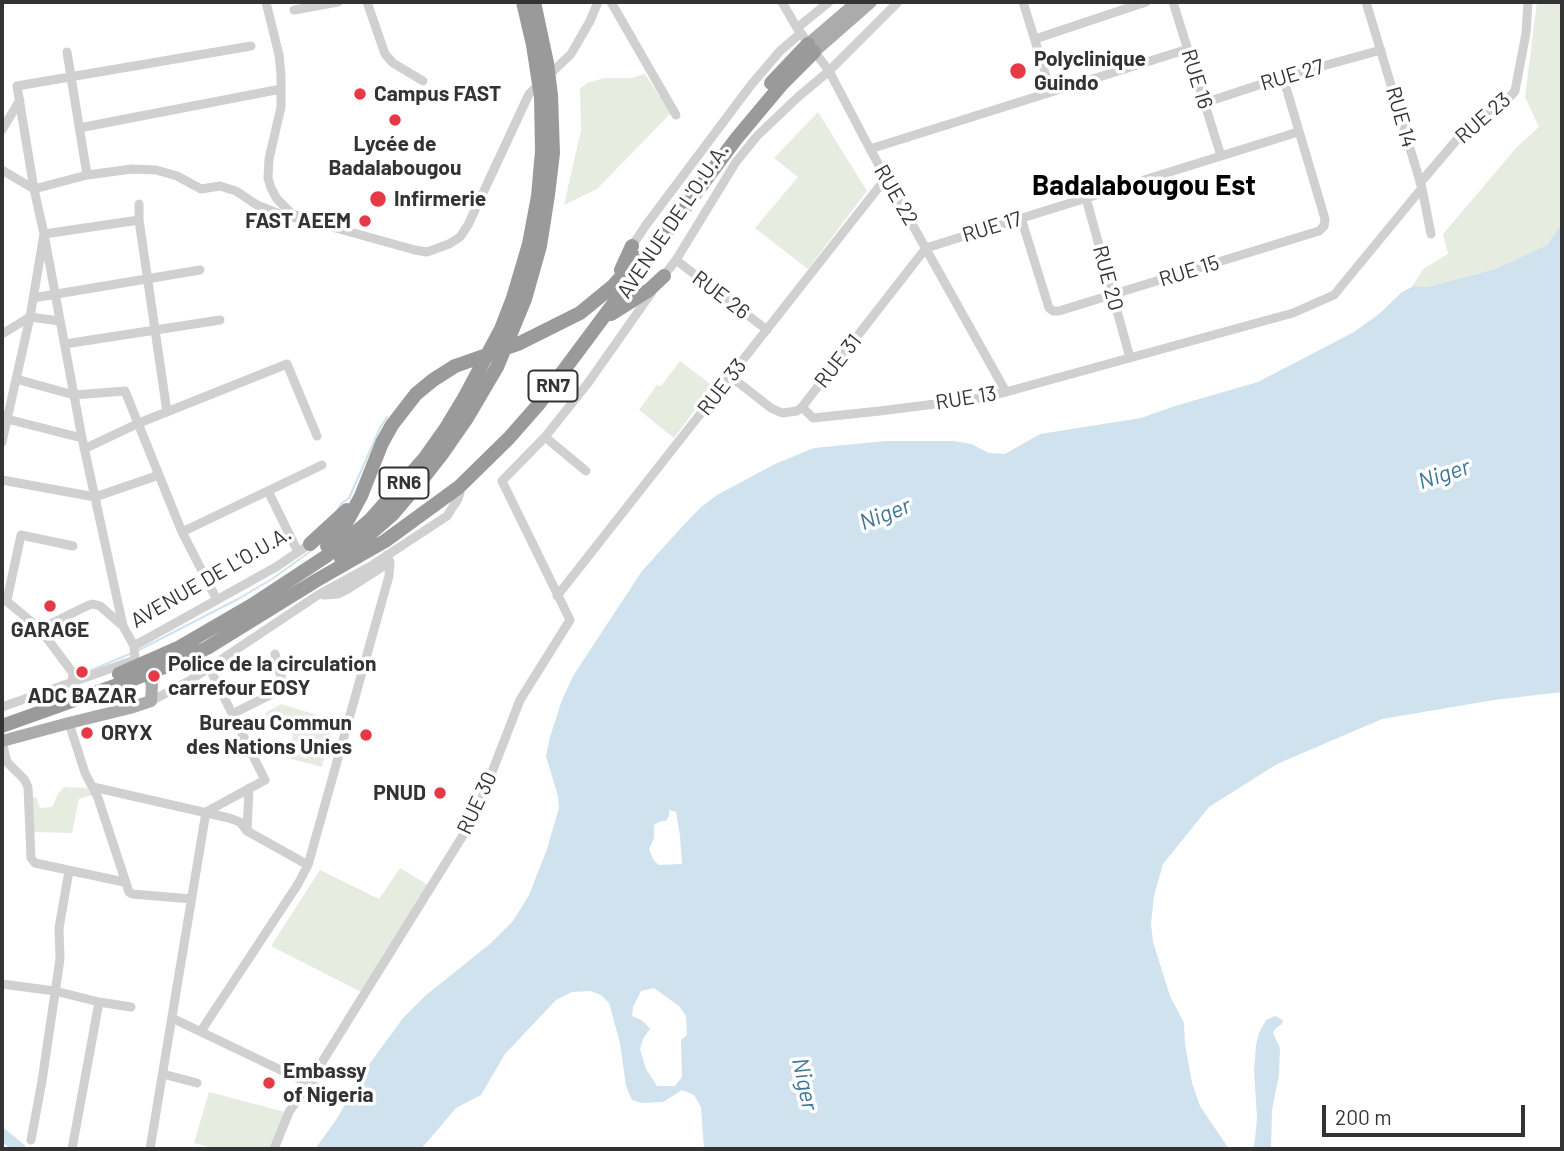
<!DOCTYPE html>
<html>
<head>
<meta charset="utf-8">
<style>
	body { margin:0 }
	#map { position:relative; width:1564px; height:1151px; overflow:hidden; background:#fff; font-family:Barlow,sans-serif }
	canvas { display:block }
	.frame { position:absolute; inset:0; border:4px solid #333; pointer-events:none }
	.scale { position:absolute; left:1322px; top:1105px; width:203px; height:32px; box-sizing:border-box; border:4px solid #333; border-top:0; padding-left:9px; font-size:21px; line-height:24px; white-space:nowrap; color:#333; -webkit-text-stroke:5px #fff; paint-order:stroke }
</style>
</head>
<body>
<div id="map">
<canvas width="1564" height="1151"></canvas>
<div class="frame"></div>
<div class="scale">200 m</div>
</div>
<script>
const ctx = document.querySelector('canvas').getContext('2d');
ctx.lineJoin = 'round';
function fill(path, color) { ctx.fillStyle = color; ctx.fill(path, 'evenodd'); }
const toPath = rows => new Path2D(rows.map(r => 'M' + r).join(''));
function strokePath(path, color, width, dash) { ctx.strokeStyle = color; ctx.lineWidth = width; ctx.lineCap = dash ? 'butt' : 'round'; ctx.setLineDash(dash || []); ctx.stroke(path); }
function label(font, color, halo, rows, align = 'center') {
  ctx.font = font + ' Barlow,sans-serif'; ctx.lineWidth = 7; ctx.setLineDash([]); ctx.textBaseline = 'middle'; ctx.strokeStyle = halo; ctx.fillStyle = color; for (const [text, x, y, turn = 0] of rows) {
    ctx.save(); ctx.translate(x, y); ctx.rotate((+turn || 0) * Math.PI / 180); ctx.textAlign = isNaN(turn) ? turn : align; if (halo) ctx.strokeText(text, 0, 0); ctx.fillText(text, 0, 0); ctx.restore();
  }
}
fill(toPath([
	[1537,2,1562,2,1562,223,1547,245,1495,269,1428,287,1412,287,1423,269,1448,254,1443,234,1517,147,1539,127,1525,97],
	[645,74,671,113,597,189,564,205,581,130,580,89,587,83,604,78,631,78],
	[818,112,867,191,808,269,755,228,798,177,774,158],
	[680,361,713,386,674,438,639,410,657,385,661,386],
	[281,704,333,720,322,767,284,757,290,745,293,736,286,719,279,719,270,723,265,713],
	[64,787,87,788,92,795,79,799,72,833,33,832,31,797,36,797,40,808,52,807,58,794],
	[400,868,433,888,367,995,271,946,320,870,379,899],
	[209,1092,285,1112,271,1149,216,1149,194,1143]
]), '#e6ecdf');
fill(toPath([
	[1562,223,1562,692,1494,700,1382,719,1277,764,1209,807,1163,864,1154,896,1151,923,1153,942,1170,996,1184,1023,1185,1044,1192,1083,1200,1106,1229,1149,704,1149,701,1107,694,1095,682,1090,663,1102,642,1103,632,1100,626,1086,620,1043,609,1003,601,995,590,991,572,992,556,1000,505,1054,481,1095,456,1108,421,1149,315,1149,336,1120,365,1070,403,1018,425,996,491,943,513,921,529,895,547,849,559,808,558,796,546,756,550,737,562,700,573,676,642,571,680,529,700,508,717,495,775,464,814,448,886,441,954,441,971,444,989,453,1005,454,1040,434,1141,418,1175,406,1258,382,1354,332,1379,314,1402,292,1412,287,1428,287,1495,269,1547,245],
	[669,810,676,812,680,836,682,864,659,865,654,861,649,849,654,838,654,825,661,821,666,821,669,816],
	[654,988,679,1006,686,1016,687,1035,681,1040,682,1077,675,1086,657,1086,646,1069,640,1049,643,1039,650,1029,643,1021,632,1016,633,1007,641,991],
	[1275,1016,1283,1020,1282,1024,1275,1029,1273,1033,1280,1048,1279,1075,1272,1110,1271,1149,1253,1149,1255,1140,1257,1118,1254,1070,1256,1045,1259,1033,1266,1020]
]), '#cfe2ee');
strokePath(toPath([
	[338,509,341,504,349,498,380,428,387,417],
	[137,651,238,599,272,579,311,551],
	[75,677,132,653]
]), '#cfe2ee', 2);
strokePath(toPath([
	[2,1134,20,1149]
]), '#cfe2ee', 12);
strokePath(toPath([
	[266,2,279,55,281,75,281,107,269,159,268,178,271,188,277,199,291,213,307,220,415,250,427,252,449,244,460,237,468,225,529,94,571,54,590,21,598,2],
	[367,2,385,54,393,63,423,81],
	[611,2,676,115],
	[782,2,797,28,829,71,870,149,1006,392],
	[1023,2,1051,92],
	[1173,2,1221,156],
	[1366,2,1422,188,1431,234],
	[294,10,338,2],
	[797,28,829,2],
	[1035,39,1146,2],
	[67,52,87,175],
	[1204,103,1283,77,1381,50],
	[79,128,281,89],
	[2,130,20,100],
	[870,149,1188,49],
	[2,170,34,189,87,175,132,169,156,170,177,176,201,189,220,186,236,191,257,205,277,213,295,218],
	[1420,183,1460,136,1474,121,1509,98,1515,91,1526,33,1528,2],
	[1086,198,1130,358],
	[139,204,139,220,167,412],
	[1021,218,1049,308,1053,311,1059,311,1319,231,1324,226,1325,219,1283,77],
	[632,246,646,225,751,85,780,51,801,33],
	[676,260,767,330],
	[662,278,676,260,736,162,757,136,798,97,829,71,898,2],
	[33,298,200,270],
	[2,334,30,317,60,321],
	[65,344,220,320],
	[730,376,771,408,782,413,797,411,802,407,926,248,1298,132],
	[16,379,74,395,125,391,182,532,217,600],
	[802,407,813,418,880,411,974,399,1006,392,1293,313,1334,295,1422,188],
	[7,419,82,438],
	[545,437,586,471],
	[2,442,30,317,44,234,139,220],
	[84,449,139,423,287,364,317,436],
	[2,480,95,497,159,475],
	[268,491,298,552],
	[182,532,322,465],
	[324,595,338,594,348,589,390,562],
	[557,596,886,178],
	[4,599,40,629,73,673,72,682],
	[7,600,21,535,73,546],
	[123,626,82,438,44,234,34,189,17,86,251,46],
	[40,629,89,605,93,604,100,606,123,626,134,646,135,660,130,666],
	[134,646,276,567,310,544],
	[151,701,189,681,318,595,371,566,447,516,458,499,460,493,459,487],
	[2,707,132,661],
	[232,714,284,688,275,654],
	[69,723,85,773,98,798,129,892,132,894,192,899],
	[2,741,7,762,24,779,28,787,31,858,35,863,124,882],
	[93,787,229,818,240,822,247,831],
	[249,788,247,831,308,865],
	[206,812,265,780,209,667],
	[2,984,55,991,99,1002,131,1007],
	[172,1018,337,1097],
	[201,1031,298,884,308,865,389,576,390,562,387,555],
	[163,1074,197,1083],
	[31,1140,42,1081,60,959,59,928,69,871],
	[72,1149,99,1002],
	[150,1149,206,812],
	[274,1149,289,1112,309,1083,475,816,520,700,570,620,502,481,545,437,588,383,652,292]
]), '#d0d0d0', 9);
strokePath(toPath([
	[808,44,857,2],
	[814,52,871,2],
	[2,741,69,723,130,708,151,701,152,685,145,664]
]), '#ababab', 12);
strokePath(toPath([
	[771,83,808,44],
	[621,270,632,246],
	[611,314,649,290,664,276],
	[310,544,347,510],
	[327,546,341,531,349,518,361,496,382,443,392,425,416,394,433,380,455,366,518,344,580,313,613,286,638,258],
	[341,559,392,515,421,481,442,454,467,418,497,367,525,299,540,246,548,195,553,153,551,95,547,63,534,2],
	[119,674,178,648,252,605,325,557,344,542,371,519,424,459,446,428,463,400,501,329,513,298,529,244,538,196,542,151,541,97,533,45,523,2],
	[2,726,131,680,182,660,207,648,317,580,385,541,459,487,509,438,538,405,736,139,782,84,814,52]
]), '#9a9a9a', 14);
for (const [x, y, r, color] of [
	[1018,71,9,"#e63946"],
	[360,94,7,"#e63946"],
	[395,120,7,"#e63946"],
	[378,199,9,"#e63946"],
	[365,221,7,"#e63946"],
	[50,606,7,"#e63946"],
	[82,672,7,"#e63946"],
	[154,676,7,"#e63946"],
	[87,733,7,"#e63946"],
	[366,735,7,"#e63946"],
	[440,793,7,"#e63946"],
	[269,1083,7,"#e63946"]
]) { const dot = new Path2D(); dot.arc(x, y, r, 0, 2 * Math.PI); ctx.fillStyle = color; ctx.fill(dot); strokePath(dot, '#fff', 2.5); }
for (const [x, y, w] of [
	[553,386,49],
	[404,483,49]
]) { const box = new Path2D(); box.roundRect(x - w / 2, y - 15.5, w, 31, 5); ctx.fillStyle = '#fff'; ctx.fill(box); strokePath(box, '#333', 2); }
label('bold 19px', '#333', null, [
	["RN7",553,386],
	["RN6",404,483]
]);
label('bold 21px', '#333', '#fff', [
	["Polyclinique",1034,59],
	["Guindo",1034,83],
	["Campus FAST",374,94],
	["Lycée de",395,144,"center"],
	["Badalabougou",395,168,"center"],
	["Infirmerie",394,199],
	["FAST AEEM",351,221,"right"],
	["GARAGE",50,630,"center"],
	["Police de la circulation",168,664],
	["carrefour EOSY",168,688],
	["ADC BAZAR",82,696,"center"],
	["Bureau Commun",352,723,"right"],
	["des Nations Unies",352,747,"right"],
	["ORYX",101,733],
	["PNUD",426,793,"right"],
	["Embassy",283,1071],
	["of Nigeria",283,1095]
], 'left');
label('21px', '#333', '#fff', [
	["RUE 27",1292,75,-16],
	["RUE 16",1197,79,73],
	["RUE 14",1401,117,74],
	["RUE 23",1483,118,-41],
	["RUE 22",896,195,60],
	["AVENUE DE L'O.U.A.",673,221,-56],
	["RUE 17",992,227,-17],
	["RUE 15",1189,271,-17],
	["RUE 20",1108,278,75],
	["RUE 26",721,295,37],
	["RUE 31",838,361,-52],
	["RUE 33",722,387,-52],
	["RUE 13",966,398,-9],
	["AVENUE DE L'O.U.A.",211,577,-30],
	["RUE 30",477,803,-65]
]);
label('italic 23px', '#3f7597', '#fff', [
	["Niger",1444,474,-18],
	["Niger",885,514,-21],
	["Niger",805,1084,78]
]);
label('bold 28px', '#000', '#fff', [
	["Badalabougou Est",1144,186]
]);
</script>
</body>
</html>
